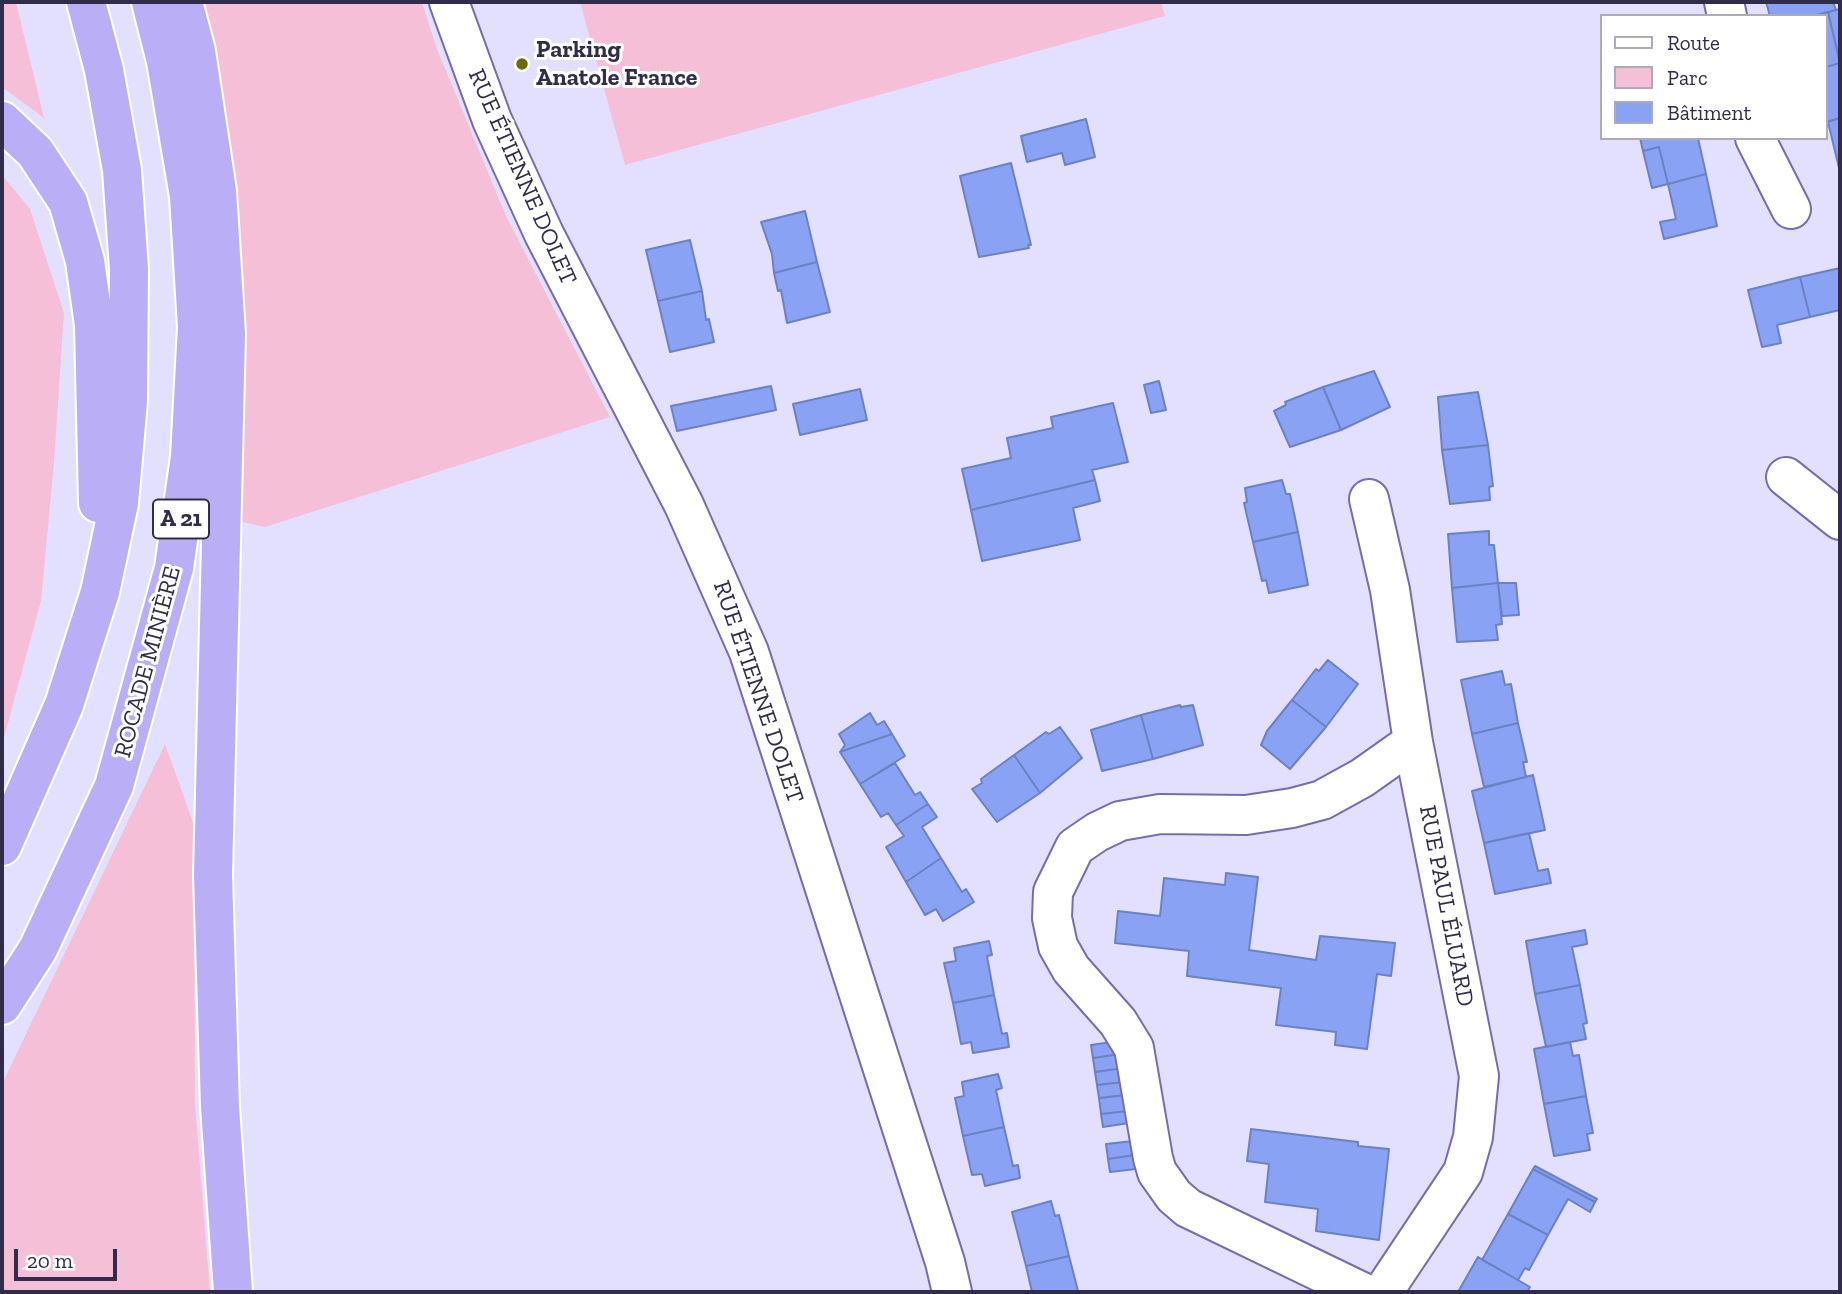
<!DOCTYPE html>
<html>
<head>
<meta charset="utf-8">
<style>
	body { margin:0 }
	#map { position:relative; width:1842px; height:1294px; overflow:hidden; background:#e3e0ff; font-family:"Zilla Slab",serif }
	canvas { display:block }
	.frame { position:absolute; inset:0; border:4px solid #312c4a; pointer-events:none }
	.legend { position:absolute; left:1600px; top:14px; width:228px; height:126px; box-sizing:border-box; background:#fff; border:2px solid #adabb7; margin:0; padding:9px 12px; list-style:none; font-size:21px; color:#312c4a }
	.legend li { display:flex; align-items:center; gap:14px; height:35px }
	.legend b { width:35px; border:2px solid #adabb7 }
	.scale { position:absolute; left:14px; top:1249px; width:103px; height:32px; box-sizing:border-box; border:4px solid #312c4a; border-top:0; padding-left:9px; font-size:21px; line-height:24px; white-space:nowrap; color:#312c4a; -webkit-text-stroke:5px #fff; paint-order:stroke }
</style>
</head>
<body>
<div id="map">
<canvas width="1842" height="1294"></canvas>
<div class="frame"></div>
<ul class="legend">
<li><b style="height:9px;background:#fff"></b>Route</li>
<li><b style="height:19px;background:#f5c0d7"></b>Parc</li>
<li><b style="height:19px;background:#89a2f3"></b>Bâtiment</li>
</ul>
<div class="scale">20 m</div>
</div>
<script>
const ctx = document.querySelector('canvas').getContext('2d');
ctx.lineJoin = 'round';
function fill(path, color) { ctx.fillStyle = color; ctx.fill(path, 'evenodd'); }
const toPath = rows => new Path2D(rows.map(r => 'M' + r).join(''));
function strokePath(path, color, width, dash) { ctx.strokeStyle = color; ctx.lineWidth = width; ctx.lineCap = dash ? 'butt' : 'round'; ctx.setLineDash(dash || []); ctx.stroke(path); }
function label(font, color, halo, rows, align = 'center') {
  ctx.font = font + ' "Zilla Slab",serif'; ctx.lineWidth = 6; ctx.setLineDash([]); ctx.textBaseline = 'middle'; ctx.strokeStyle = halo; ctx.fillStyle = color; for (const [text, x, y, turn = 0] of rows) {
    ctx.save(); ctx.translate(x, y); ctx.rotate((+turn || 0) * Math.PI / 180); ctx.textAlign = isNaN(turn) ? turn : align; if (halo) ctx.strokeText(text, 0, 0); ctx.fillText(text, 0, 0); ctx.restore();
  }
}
fill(toPath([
	[2,2,16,2,44,118,2,87],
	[204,2,422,2,437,49,507,218,610,417,265,527,238,521,244,317,232,155],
	[580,2,1161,2,1165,16,625,165],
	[2,175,30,209,64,313,54,463,41,601,2,745],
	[165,744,194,825,195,1104,210,1292,2,1292,2,1084]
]), '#f5c0d7');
const building = toPath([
	[1766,2,1833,2,1836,10,1813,16,1770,16,1766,2],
	[1840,9,1840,63,1828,12,1840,9],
	[1828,12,1840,63,1826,67,1826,16,1813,16,1828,12],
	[1840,63,1840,118,1826,122,1826,67,1840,63],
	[1840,118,1840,172,1828,122,1840,118],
	[1086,119,1095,157,1065,165,1062,153,1027,162,1021,136,1086,119],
	[1640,138,1698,138,1706,174,1668,184,1659,147,1643,151,1640,138],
	[1659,147,1668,184,1652,188,1643,151,1659,147],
	[1011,163,1031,245,1028,245,1029,248,979,257,960,176,1011,163],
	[1706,174,1717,226,1664,239,1660,222,1676,219,1668,184,1706,174],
	[805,211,817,262,774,273,772,254,761,222,805,211],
	[690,240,702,291,658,301,646,250,690,240],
	[817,262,830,312,787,323,781,290,778,291,774,273,817,262],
	[1840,268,1840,310,1810,317,1800,277,1840,268],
	[1800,277,1810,317,1777,325,1781,343,1762,347,1748,290,1800,277],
	[702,291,706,320,709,319,714,342,670,352,658,301,702,291],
	[1374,371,1390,407,1341,430,1323,387,1374,371],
	[1159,381,1166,410,1151,413,1144,385,1159,381],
	[771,386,776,410,677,431,671,406,771,386],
	[1323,387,1341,430,1290,447,1274,411,1286,405,1285,402,1323,387],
	[860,389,867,420,800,435,793,404,860,389],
	[1478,392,1488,445,1442,450,1438,397,1478,392],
	[1113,403,1128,462,1092,470,1095,480,971,510,962,469,1011,458,1007,438,1053,428,1051,417,1113,403],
	[1488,445,1493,486,1489,487,1490,500,1450,504,1442,450,1488,445],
	[1095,480,1100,501,1073,508,1080,540,982,561,971,510,1095,480],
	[1282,480,1286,494,1290,494,1298,532,1253,542,1244,503,1247,502,1245,488,1282,480],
	[1489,531,1489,545,1494,545,1498,583,1452,588,1448,534,1489,531],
	[1298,532,1308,585,1269,593,1266,580,1262,581,1253,542,1298,532],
	[1498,583,1516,583,1519,615,1502,616,1498,583],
	[1498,583,1502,624,1496,625,1498,640,1457,642,1452,588,1498,583],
	[1328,660,1358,684,1326,727,1292,700,1316,669,1319,671,1328,660],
	[1502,671,1505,685,1511,684,1518,723,1472,734,1461,680,1502,671],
	[1292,700,1326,727,1290,769,1261,745,1267,731,1292,700],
	[1180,705,1181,707,1193,705,1203,745,1153,759,1141,715,1180,705],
	[870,713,877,725,884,721,892,734,840,752,845,745,839,734,870,713],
	[1141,715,1153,759,1102,771,1091,730,1141,715],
	[1518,723,1527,762,1523,762,1526,777,1484,787,1472,734,1518,723],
	[1060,727,1082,758,1040,793,1014,755,1046,732,1049,734,1060,727],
	[892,734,905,756,860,784,840,752,892,734],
	[1014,755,1040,793,997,822,972,789,982,783,981,779,1014,755],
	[895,763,915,795,920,792,928,804,896,825,888,813,881,817,860,784,895,763],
	[1533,775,1545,830,1484,843,1472,791,1533,775],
	[928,804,937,817,922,827,941,858,906,882,886,847,904,836,896,825,928,804],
	[1529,833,1538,871,1548,869,1551,883,1495,894,1484,843,1529,833],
	[941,858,962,892,966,889,974,902,943,921,936,909,925,915,906,882,941,858],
	[1226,873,1258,877,1249,950,1316,960,1320,936,1395,943,1391,976,1377,974,1367,1049,1335,1045,1336,1032,1276,1025,1281,988,1187,976,1189,951,1115,943,1118,911,1160,916,1164,878,1225,885,1226,873],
	[1585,930,1587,944,1572,947,1580,985,1535,994,1526,941,1585,930],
	[989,941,992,955,987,956,994,995,953,1003,944,963,956,961,954,948,989,941],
	[1580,985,1587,1023,1583,1024,1586,1039,1546,1047,1535,994,1580,985],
	[994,995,1002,1034,1007,1033,1009,1047,973,1053,971,1042,961,1044,953,1003,994,995],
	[1119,1041,1121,1054,1093,1058,1091,1045,1119,1041],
	[1570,1042,1573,1056,1579,1055,1586,1096,1544,1104,1534,1049,1570,1042],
	[1121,1054,1123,1068,1095,1072,1093,1058,1121,1054],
	[1123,1068,1124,1082,1097,1085,1095,1072,1123,1068],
	[998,1074,1002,1088,996,1090,1004,1127,963,1136,955,1098,964,1096,962,1082,998,1074],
	[1124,1082,1126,1095,1099,1098,1097,1085,1124,1082],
	[1126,1095,1128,1111,1101,1114,1099,1098,1126,1095],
	[1586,1096,1593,1133,1587,1134,1590,1150,1554,1156,1544,1104,1586,1096],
	[1128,1111,1129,1123,1103,1127,1101,1114,1128,1111],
	[1004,1127,1013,1166,1018,1165,1020,1178,985,1186,982,1174,972,1175,963,1136,1004,1127],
	[1251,1129,1358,1142,1358,1146,1389,1149,1379,1240,1316,1231,1318,1209,1265,1202,1269,1164,1247,1161,1251,1129],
	[1133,1141,1135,1155,1108,1159,1106,1144,1133,1141],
	[1135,1155,1136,1169,1110,1172,1108,1159,1135,1155],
	[1535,1166,1597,1199,1595,1202,1533,1169,1535,1166],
	[1533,1169,1595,1202,1590,1212,1568,1199,1548,1235,1508,1214,1533,1169],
	[1051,1201,1055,1216,1059,1215,1069,1256,1026,1266,1012,1212,1051,1201],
	[1508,1214,1548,1235,1529,1270,1525,1268,1518,1280,1482,1260,1508,1214],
	[1069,1256,1078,1291,1086,1292,1032,1292,1026,1266,1069,1256],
	[1478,1257,1530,1287,1527,1292,1458,1292,1478,1257]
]);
fill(building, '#89a2f3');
strokePath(building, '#6c80c4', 2);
const minor = toPath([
	[449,2,492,120,544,234,684,505,749,652,945,1262,952,1292],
	[1724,2,1727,16],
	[1755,138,1791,209],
	[1786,477,1840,520],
	[1369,499,1390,590,1413,742,1479,1076,1473,1137,1463,1172,1383,1292],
	[1362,1292,1188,1208,1174,1196,1157,1172,1153,1158,1134,1048,1118,1022,1071,969,1058,946,1052,918,1053,892,1075,847,1097,832,1120,821,1160,814,1246,815,1292,808,1322,800,1362,778,1413,742]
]);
const highway = toPath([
	[183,2,196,51,217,191,226,334,213,875,220,1107,233,1292],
	[2,121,35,152,68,202,85,261,94,325,98,503],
	[2,846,64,705,100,592,119,503,128,401,129,269,122,170,104,70,86,2],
	[2,1005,38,949,114,786,174,568,190,457,197,327,189,196,166,61,151,2]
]);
strokePath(minor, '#776bb1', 42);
strokePath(highway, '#fff', 42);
strokePath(minor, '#fff', 38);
strokePath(highway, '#baaff7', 38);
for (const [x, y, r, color] of [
	[522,64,7,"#6a6b0a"]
]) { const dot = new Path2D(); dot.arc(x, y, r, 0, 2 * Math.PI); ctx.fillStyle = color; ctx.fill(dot); strokePath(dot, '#fff', 2.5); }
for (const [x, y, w] of [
	[181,519,56]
]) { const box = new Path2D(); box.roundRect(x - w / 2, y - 19.5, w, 39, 5); ctx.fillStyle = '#fff'; ctx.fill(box); strokePath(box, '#312c4a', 2); }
label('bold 23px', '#312c4a', null, [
	["A 21",181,519]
]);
label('bold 24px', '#312c4a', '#fff', [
	["Parking",536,50],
	["Anatole France",536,78]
], 'left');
label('24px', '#312c4a', '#fff', [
	["RUE ÉTIENNE DOLET",522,177,66],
	["ROCADE MINIÈRE",148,662,-75],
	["RUE ÉTIENNE DOLET",758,692,71],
	["RUE PAUL ÉLUARD",1446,906,79]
]);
</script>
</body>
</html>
